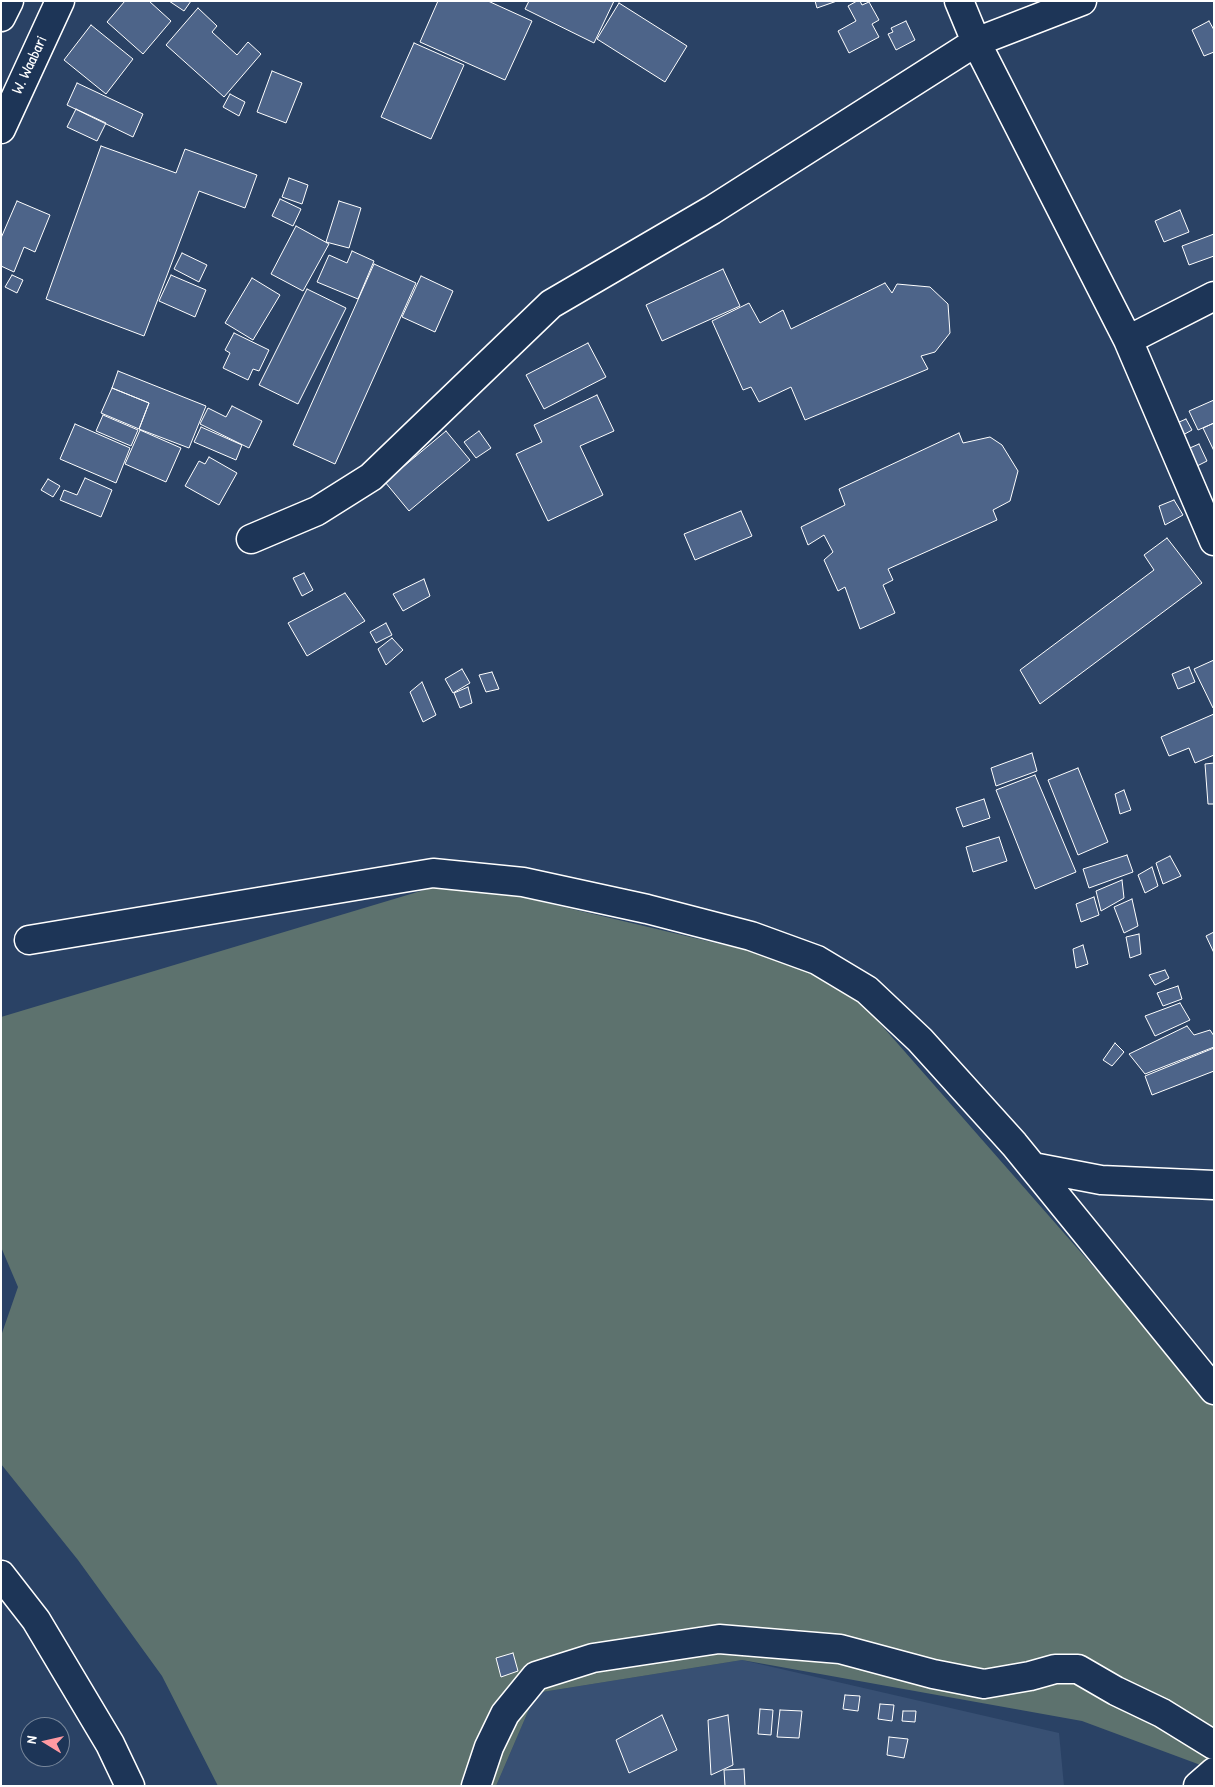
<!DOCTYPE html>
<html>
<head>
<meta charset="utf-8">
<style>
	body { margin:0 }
	#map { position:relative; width:1215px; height:1787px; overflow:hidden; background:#2a4265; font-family:"Patrick Hand",sans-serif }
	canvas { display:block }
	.frame { position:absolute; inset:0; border:2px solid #fff; pointer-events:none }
	.north { position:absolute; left:20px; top:1717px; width:50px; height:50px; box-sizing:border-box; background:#1d3557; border:1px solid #77869a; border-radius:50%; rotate:279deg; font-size:14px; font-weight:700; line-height:20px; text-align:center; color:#fff }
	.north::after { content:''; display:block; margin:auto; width:18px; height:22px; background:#ff9aa2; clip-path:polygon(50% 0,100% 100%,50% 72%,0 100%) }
</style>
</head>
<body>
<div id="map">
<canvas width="1215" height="1787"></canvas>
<div class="frame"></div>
<div class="north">N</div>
</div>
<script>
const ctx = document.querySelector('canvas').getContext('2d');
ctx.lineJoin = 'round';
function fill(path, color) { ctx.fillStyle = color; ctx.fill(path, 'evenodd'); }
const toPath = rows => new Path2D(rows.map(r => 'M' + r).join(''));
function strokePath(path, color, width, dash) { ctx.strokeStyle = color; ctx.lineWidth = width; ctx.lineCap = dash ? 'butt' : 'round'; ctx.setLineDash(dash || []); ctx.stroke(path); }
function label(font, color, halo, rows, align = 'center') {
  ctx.font = font + ' "Patrick Hand",sans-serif'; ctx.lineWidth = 4; ctx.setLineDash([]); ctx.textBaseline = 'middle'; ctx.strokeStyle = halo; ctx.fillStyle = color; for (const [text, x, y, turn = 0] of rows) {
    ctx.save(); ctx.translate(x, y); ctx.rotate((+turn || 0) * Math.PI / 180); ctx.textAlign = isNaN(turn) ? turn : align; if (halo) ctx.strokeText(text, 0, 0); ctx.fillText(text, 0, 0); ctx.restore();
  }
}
fill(toPath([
	[742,1660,1059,1733,1064,1786,496,1786,536,1693]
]), '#385073');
fill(toPath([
	[454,881,834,971,1214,1404,1214,1770,1082,1721,742,1660,536,1693,496,1786,218,1786,162,1676,78,1560,1,1464,1,1336,18,1287,1,1247,1,1017]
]), '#5d726e');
const building = toPath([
	[125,1,149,1,171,21,143,54,107,22,125,1],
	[169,1,191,1,184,11,169,1],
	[438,1,488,1,532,21,505,80,420,42,438,1],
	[529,1,614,1,594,43,525,9,529,1],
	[815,1,837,1,817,8,815,1],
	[857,1,860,1,862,5,869,2,879,20,872,24,879,37,849,53,838,31,856,21,848,6,857,1],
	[619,3,687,46,665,82,597,39,619,3],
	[198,8,217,26,212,32,237,55,248,42,261,54,224,97,166,45,198,8],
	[906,21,915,40,896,50,888,34,893,32,891,28,906,21],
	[1209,21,1214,30,1214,52,1204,56,1192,30,1209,21],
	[91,25,133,59,106,94,64,60,91,25],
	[414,43,464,65,431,139,381,117,414,43],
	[272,71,302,83,286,123,257,112,272,71],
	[77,83,143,114,133,137,67,105,77,83],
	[230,94,245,102,239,116,223,107,230,94],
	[76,109,106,123,97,141,67,127,76,109],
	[101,146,176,173,185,149,257,175,245,208,199,191,144,336,46,299,101,146],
	[289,178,308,185,302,204,282,197,289,178],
	[280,199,301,209,293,226,272,216,280,199],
	[17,201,50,215,35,252,24,247,14,272,1,266,1,238,17,201],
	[339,201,361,208,349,248,326,242,339,201],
	[1180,210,1189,232,1164,242,1155,221,1180,210],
	[296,226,329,244,303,291,271,274,296,226],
	[1214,234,1214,256,1189,265,1182,246,1214,234],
	[352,251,374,261,358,299,317,282,329,255,347,263,352,251],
	[182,253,207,265,199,282,174,269,182,253],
	[374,264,416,283,335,464,293,445,374,264],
	[723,269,740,306,662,341,646,305,723,269],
	[12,275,23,280,17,293,5,287,12,275],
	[171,275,206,290,195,317,159,301,171,275],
	[421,276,453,291,435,332,402,317,421,276],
	[252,278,280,295,253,340,225,323,252,278],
	[885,283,892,293,897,284,930,287,948,304,950,333,935,352,921,356,928,369,805,420,791,387,759,402,751,387,743,390,712,321,749,303,760,323,783,310,791,329,885,283],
	[307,289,346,308,298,404,259,385,307,289],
	[234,333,269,350,259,371,253,369,248,380,223,368,230,353,225,350,234,333],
	[588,343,606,377,544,409,526,375,588,343],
	[118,371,206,406,189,448,139,429,149,403,112,388,118,371],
	[112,388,149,403,139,429,101,413,112,388],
	[597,395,614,431,580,446,603,495,548,521,516,454,542,442,534,425,597,395],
	[1214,400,1214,423,1198,430,1189,411,1214,400],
	[232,406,262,421,249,448,200,424,208,408,226,417,232,406],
	[103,415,138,430,131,446,96,431,103,415],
	[1186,419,1192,430,1183,435,1177,423,1186,419],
	[1214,423,1214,451,1203,428,1214,423],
	[75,424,130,448,116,483,60,459,75,424],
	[201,427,242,445,236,460,194,442,201,427],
	[140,430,181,448,166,482,125,464,140,430],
	[446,431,470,460,409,511,385,482,446,431],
	[479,431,491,448,476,458,464,442,479,431],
	[959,433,963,443,990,437,1002,445,1018,471,1010,501,993,510,997,520,888,569,893,580,883,585,895,613,860,629,845,587,838,591,824,560,833,552,824,535,808,545,801,527,845,505,839,489,959,433],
	[1199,444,1207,461,1191,469,1183,451,1199,444],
	[209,457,237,473,219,505,185,486,199,461,205,464,209,457],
	[85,478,112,490,101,517,60,500,64,490,77,495,85,478],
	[48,479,60,486,53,497,41,490,48,479],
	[1174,500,1183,515,1165,525,1159,506,1174,500],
	[741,511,752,536,695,560,684,534,741,511],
	[1167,538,1202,583,1040,704,1020,670,1154,570,1144,555,1167,538],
	[304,573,313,590,302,596,293,578,304,573],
	[424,579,430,596,403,611,393,594,424,579],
	[345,593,365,621,307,656,288,623,345,593],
	[386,623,392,635,376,643,370,632,386,623],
	[392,638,403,650,386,665,378,649,392,638],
	[1214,660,1214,708,1213,708,1194,669,1214,660],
	[1189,667,1195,682,1178,689,1172,674,1189,667],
	[462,669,470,683,453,693,445,679,462,669],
	[492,672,499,689,486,692,479,675,492,672],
	[422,682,436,715,423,722,410,692,422,682],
	[468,687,472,703,460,708,454,693,468,687],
	[1214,714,1214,755,1195,763,1189,748,1169,756,1161,737,1214,714],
	[1032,753,1037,771,996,786,991,768,1032,753],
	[1214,763,1214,804,1208,804,1205,764,1214,763],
	[1078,768,1108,842,1078,855,1048,780,1078,768],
	[1035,775,1076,872,1035,889,996,790,1035,775],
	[1124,790,1131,810,1120,814,1115,794,1124,790],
	[984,799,990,818,963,827,956,808,984,799],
	[999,837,1007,861,973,872,966,847,999,837],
	[1127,855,1133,872,1089,888,1083,869,1127,855],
	[1170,856,1181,876,1163,884,1156,863,1170,856],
	[1152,867,1158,886,1145,893,1138,875,1152,867],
	[1122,880,1124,898,1101,911,1096,891,1122,880],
	[1094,897,1099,915,1081,922,1076,904,1094,897],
	[1132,899,1138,926,1124,933,1114,907,1132,899],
	[1214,932,1214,953,1206,936,1214,932],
	[1139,934,1141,954,1130,958,1126,937,1139,934],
	[1083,945,1088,964,1076,968,1073,949,1083,945],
	[1165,970,1169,978,1155,985,1149,975,1165,970],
	[1178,986,1182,999,1163,1006,1157,993,1178,986],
	[1180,1003,1190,1020,1155,1036,1145,1016,1180,1003],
	[1187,1026,1194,1035,1210,1030,1214,1036,1214,1047,1145,1074,1129,1054,1187,1026],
	[1115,1043,1124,1052,1112,1066,1103,1060,1115,1043],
	[1214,1048,1214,1071,1152,1095,1145,1076,1214,1048],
	[513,1653,518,1671,501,1677,496,1658,513,1653],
	[845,1695,860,1696,858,1711,843,1709,845,1695],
	[880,1704,894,1705,892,1721,878,1719,880,1704],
	[760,1709,773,1710,771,1735,758,1734,760,1709],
	[780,1710,802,1711,799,1738,777,1737,780,1710],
	[903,1711,916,1711,915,1722,902,1721,903,1711],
	[662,1715,677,1750,629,1773,616,1740,662,1715],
	[728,1715,733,1765,711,1775,708,1720,728,1715],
	[889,1737,908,1739,904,1758,887,1755,889,1737],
	[744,1769,745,1786,725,1786,724,1770,744,1769]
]);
fill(building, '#4d6489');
strokePath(building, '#fff', 1);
const minor = toPath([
	[959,1,976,42,1128,340,1214,541],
	[1128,340,1214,296],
	[251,539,317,511,371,477,551,304,712,210,976,42,1082,1],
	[29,940,433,873,523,882,647,909,751,936,817,960,867,990,920,1040,1014,1144,1214,1390],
	[1033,1167,1101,1180,1214,1185],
	[1,1575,36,1620,110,1744,130,1786],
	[476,1786,489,1747,505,1714,536,1676,593,1658,719,1639,840,1649,933,1674,984,1684,1030,1676,1055,1669,1078,1669,1116,1691,1162,1713,1214,1745],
	[1198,1786,1214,1772]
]);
const major = toPath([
	[1,17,9,1],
	[1,129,60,1]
]);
strokePath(minor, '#fff', 31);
strokePath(major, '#fff', 31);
strokePath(minor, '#1d3557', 28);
strokePath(major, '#1d3557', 28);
label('16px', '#fff', '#1d3557', [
	["W. Waabari",30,65,-65]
]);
</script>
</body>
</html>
